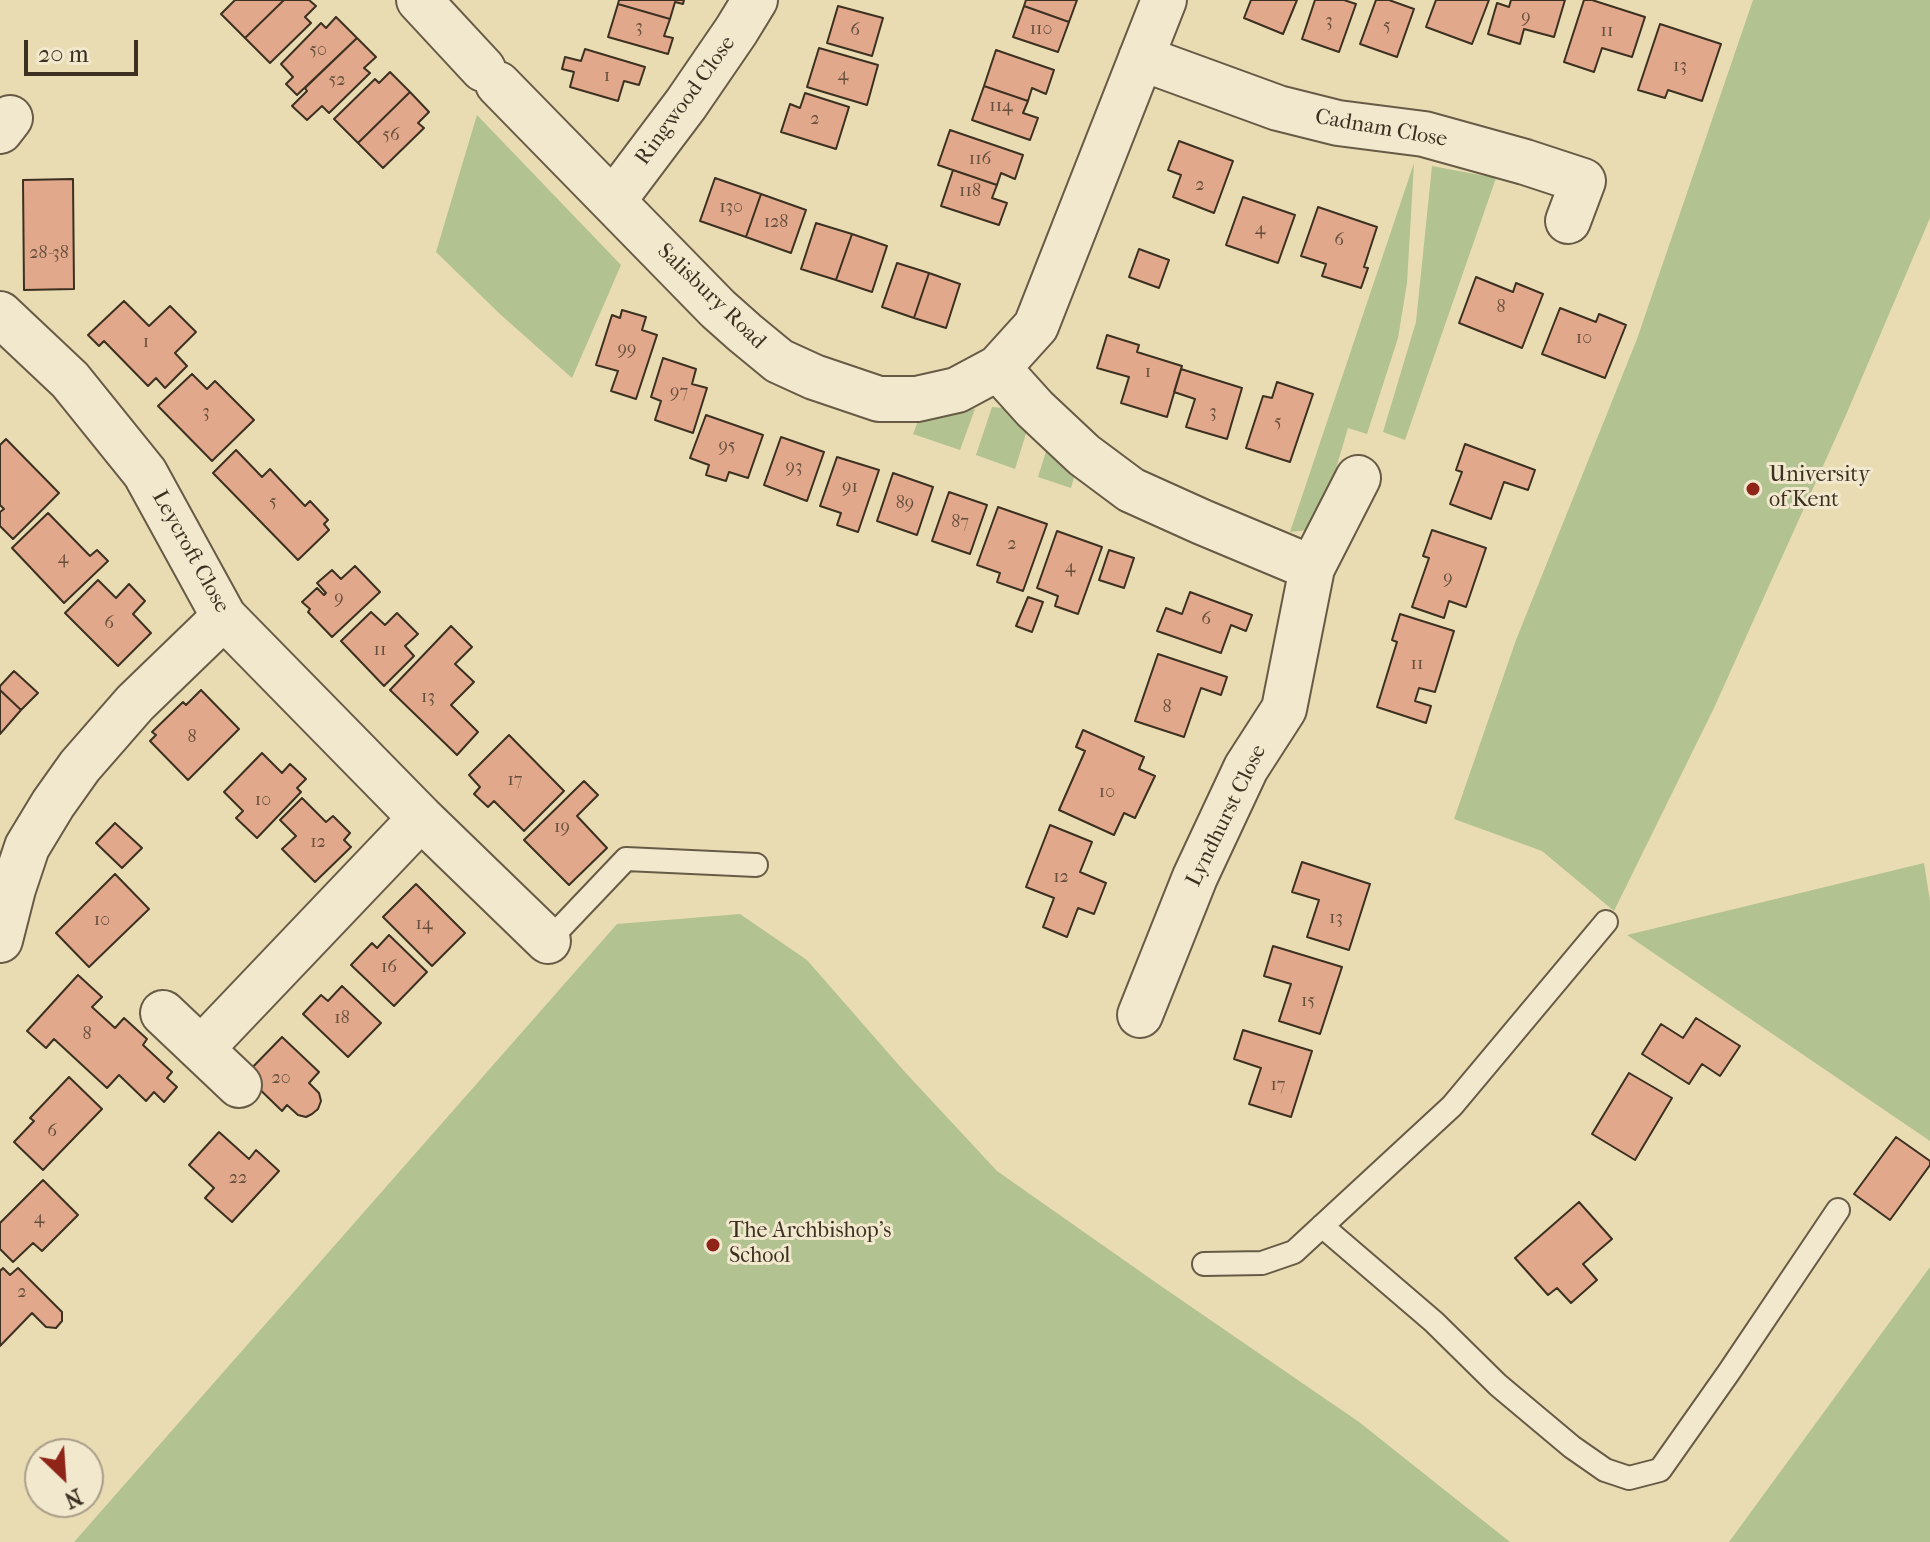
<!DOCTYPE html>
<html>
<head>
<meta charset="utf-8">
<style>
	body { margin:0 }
	#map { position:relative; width:1930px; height:1542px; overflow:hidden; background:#e9dcb3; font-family:"IM FELL French Canon",serif }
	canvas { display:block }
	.north { position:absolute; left:24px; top:1438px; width:80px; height:80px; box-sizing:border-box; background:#f1e8ce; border:2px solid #a99e89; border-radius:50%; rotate:155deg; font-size:22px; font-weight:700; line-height:32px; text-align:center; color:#3c3021 }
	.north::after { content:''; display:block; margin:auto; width:28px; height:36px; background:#8f2418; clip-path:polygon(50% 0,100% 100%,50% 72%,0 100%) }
	.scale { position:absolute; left:24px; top:40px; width:114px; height:36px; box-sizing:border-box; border:4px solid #3c3021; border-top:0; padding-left:10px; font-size:24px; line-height:28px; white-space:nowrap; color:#3c3021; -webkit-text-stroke:6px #f1e8ce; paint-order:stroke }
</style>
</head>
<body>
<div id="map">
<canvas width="1930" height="1542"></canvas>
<div class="north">N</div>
<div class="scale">20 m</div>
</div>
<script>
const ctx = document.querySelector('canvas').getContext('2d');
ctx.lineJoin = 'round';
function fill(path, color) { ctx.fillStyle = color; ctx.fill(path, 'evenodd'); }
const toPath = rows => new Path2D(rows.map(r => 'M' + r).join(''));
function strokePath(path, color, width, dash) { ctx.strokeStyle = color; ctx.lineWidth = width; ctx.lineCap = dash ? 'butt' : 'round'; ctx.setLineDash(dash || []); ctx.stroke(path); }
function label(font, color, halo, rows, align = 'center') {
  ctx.font = font + ' "IM FELL French Canon",serif'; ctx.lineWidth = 6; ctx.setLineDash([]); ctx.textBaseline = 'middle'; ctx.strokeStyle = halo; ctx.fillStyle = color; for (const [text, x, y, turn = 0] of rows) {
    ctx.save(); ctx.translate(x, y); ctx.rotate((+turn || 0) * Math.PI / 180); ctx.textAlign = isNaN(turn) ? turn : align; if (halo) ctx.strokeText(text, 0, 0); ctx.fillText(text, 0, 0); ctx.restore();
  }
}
fill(toPath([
	[1753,0,1930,0,1930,218,1846,415,1714,708,1614,911,1542,851,1454,819,1516,640,1637,339],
	[477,115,621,265,572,378,501,315,436,252],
	[1414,163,1407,283,1398,338,1367,434,1348,428,1319,526,1309,530,1290,532],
	[1432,166,1496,178,1405,440,1383,432,1416,322],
	[992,407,1004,408,1017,413,1029,424,1015,469,976,455],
	[975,409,960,450,913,434,918,421],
	[1049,442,1077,467,1071,488,1038,477],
	[1924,863,1930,901,1930,1141,1627,935],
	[740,914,807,960,904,1071,997,1171,1158,1284,1359,1422,1510,1542,74,1542,617,924],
	[1930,1267,1930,1542,1729,1542]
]), '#b2c290');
const building = toPath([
	[235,0,284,0,245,38,221,14,235,0],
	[284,0,309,0,316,6,305,17,311,23,270,63,245,38,284,0],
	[619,0,684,0,683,4,675,2,670,19,618,4,619,0],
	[1026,0,1077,0,1069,22,1024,6,1026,0],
	[1251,0,1297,0,1283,34,1244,18,1251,0],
	[1315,0,1344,0,1356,4,1339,52,1302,39,1315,0],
	[1376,0,1389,0,1414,9,1397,57,1360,44,1376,0],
	[1436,0,1489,0,1472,44,1426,27,1436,0],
	[1511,0,1565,0,1554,37,1524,29,1520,44,1488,34,1497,3,1509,7,1511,0],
	[1584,0,1592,0,1645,17,1632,57,1602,48,1594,72,1564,62,1584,0],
	[618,4,670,19,664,36,673,38,668,54,608,37,618,4],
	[838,6,883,18,872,56,827,43,838,6],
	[1024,6,1069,22,1058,52,1013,37,1024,6],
	[336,17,357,38,297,95,286,84,293,77,281,64,321,23,326,28,336,17],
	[1660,24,1721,44,1702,101,1668,90,1665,98,1638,90,1660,24],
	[357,38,376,57,364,68,370,73,329,113,322,106,307,120,292,106,307,91,305,88,357,38],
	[819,48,878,65,867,105,807,87,819,48],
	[585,49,645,67,639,85,624,81,618,101,570,87,574,72,562,69,565,57,581,61,585,49],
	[996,50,1054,70,1046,94,1032,88,1028,101,984,86,996,50],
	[390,72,410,92,358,143,334,119,375,79,379,83,390,72],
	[984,86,1028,101,1023,113,1038,118,1030,140,972,120,984,86],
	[410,92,429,112,418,123,424,128,383,168,358,143,410,92],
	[805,93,849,107,836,149,781,132,790,104,800,108,805,93],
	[950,130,1023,155,1015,179,1001,173,997,185,938,165,950,130],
	[1179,141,1233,161,1214,213,1173,197,1181,175,1168,170,1179,141],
	[953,170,997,185,992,198,1007,203,999,225,941,206,953,170],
	[715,178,761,194,746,237,700,221,715,178],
	[73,179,74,289,24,290,23,180,73,179],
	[761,194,806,210,791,253,746,237,761,194],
	[1243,197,1295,215,1278,263,1226,245,1243,197],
	[1318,207,1377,227,1364,267,1368,268,1361,288,1322,276,1326,264,1301,256,1318,207],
	[816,223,852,234,836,280,801,269,816,223],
	[852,234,887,246,872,292,836,280,852,234],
	[1139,249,1169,260,1159,288,1129,277,1139,249],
	[897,263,929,273,914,318,882,307,897,263],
	[929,273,960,284,946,328,914,318,929,273],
	[1476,277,1513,292,1516,283,1543,294,1522,348,1459,323,1476,277],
	[124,301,149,326,170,306,196,332,175,353,187,366,165,388,156,378,148,386,104,341,99,346,88,335,124,301],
	[1560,308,1596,322,1599,314,1626,325,1605,378,1542,354,1560,308],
	[622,310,646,317,642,330,657,335,636,399,611,391,618,371,596,365,612,315,620,318,622,310],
	[1107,335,1139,345,1137,352,1182,366,1167,417,1121,403,1129,377,1097,368,1107,335],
	[663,358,696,369,692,384,707,388,693,433,655,420,661,401,651,397,663,358],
	[1181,369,1242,388,1227,439,1186,427,1195,399,1174,392,1181,369],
	[192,374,207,389,215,381,254,420,212,461,158,406,192,374],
	[1277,382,1313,394,1290,462,1246,448,1263,396,1272,398,1277,382],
	[706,415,763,435,748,478,729,472,726,481,706,475,709,465,690,458,706,415],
	[781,437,824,452,807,501,764,485,781,437],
	[6,439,59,493,13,539,0,526,0,512,4,509,0,505,0,445,6,439],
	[1465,444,1535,470,1528,490,1504,482,1491,519,1450,504,1462,472,1456,470,1465,444],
	[236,450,262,477,270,469,305,506,310,501,328,520,324,524,329,530,298,560,213,473,236,450],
	[837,457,879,470,858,532,837,525,841,513,820,506,837,457],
	[893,473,933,487,917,535,877,521,893,473],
	[949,492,987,505,970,554,932,541,949,492],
	[998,507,1047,524,1023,591,997,582,1000,573,977,565,998,507],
	[48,513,90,556,97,550,108,561,64,603,12,548,48,513],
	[1432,530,1486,548,1466,607,1449,601,1444,618,1412,607,1429,558,1423,556,1432,530],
	[1057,531,1102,547,1078,614,1055,606,1058,596,1037,588,1057,531],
	[1109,550,1134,558,1124,588,1099,580,1109,550],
	[355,566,380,592,332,637,308,612,310,609,302,602,317,588,324,595,326,593,317,583,332,570,341,579,355,566],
	[98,580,116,598,129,584,145,601,133,614,151,633,118,666,65,613,98,580],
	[1190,592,1252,615,1246,631,1231,625,1221,653,1157,631,1166,608,1182,614,1190,592],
	[1028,597,1043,602,1032,632,1016,626,1028,597],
	[371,612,385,625,397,613,418,634,405,646,414,656,384,686,341,641,371,612],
	[1400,614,1454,631,1435,692,1419,688,1415,701,1431,706,1426,723,1377,707,1397,642,1392,640,1400,614],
	[451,626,472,647,455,664,474,682,451,705,478,732,457,755,390,690,451,626],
	[1158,654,1227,677,1221,695,1201,688,1184,737,1135,721,1158,654],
	[14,671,38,693,21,710,0,690,0,686,14,671],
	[0,690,21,710,0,734,0,690],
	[201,690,239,729,188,780,150,741,156,735,152,732,183,702,186,705,201,690],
	[1083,730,1144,757,1139,769,1155,776,1135,818,1124,813,1114,835,1059,810,1085,751,1076,747,1083,730],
	[509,735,564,791,524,831,494,801,488,807,474,794,480,787,469,775,509,735],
	[262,753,282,773,290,764,306,779,297,788,301,792,257,838,236,818,243,811,224,792,262,753],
	[584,781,598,795,577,816,607,848,569,885,524,840,584,781],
	[302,798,326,822,333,816,350,833,344,840,351,847,315,882,282,849,296,836,280,820,302,798],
	[115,823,142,848,122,868,96,843,115,823],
	[1050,825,1092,842,1080,872,1106,883,1094,914,1078,908,1067,937,1043,927,1054,898,1026,887,1050,825],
	[1302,862,1370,884,1349,950,1307,937,1319,900,1292,892,1302,862],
	[115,874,149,909,89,967,56,933,115,874],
	[416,884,465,933,432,966,383,917,416,884],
	[389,935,427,972,394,1006,351,965,372,943,377,948,389,935],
	[1273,946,1342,967,1320,1034,1279,1021,1291,984,1264,976,1273,946],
	[78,975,102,997,92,1007,115,1028,124,1018,147,1039,143,1045,172,1072,167,1078,177,1087,164,1102,154,1092,146,1101,119,1075,107,1088,54,1039,46,1048,27,1031,78,975],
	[342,986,381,1023,348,1057,303,1014,321,995,328,1001,342,986],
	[1696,1018,1740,1046,1720,1076,1702,1064,1689,1084,1642,1054,1661,1024,1683,1038,1696,1018],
	[1243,1030,1312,1051,1291,1117,1249,1104,1261,1068,1234,1059,1243,1030],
	[282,1037,319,1072,309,1083,319,1093,321,1101,318,1109,312,1114,306,1117,298,1115,287,1105,282,1111,245,1075,282,1037],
	[1629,1073,1672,1098,1635,1160,1592,1134,1629,1073],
	[69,1077,102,1109,43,1170,14,1142,34,1121,30,1118,69,1077],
	[219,1132,249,1159,256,1150,279,1171,232,1222,205,1198,214,1188,189,1165,219,1132],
	[1896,1137,1930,1161,1930,1165,1890,1220,1854,1194,1896,1137],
	[43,1180,78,1215,42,1251,33,1243,13,1262,0,1249,0,1223,43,1180],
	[1579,1202,1612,1239,1583,1264,1597,1280,1571,1303,1557,1288,1548,1295,1515,1258,1579,1202],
	[3,1268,10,1275,18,1268,62,1312,62,1321,56,1328,46,1327,32,1313,0,1346,0,1271,3,1268]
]);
fill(building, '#e1a88b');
strokePath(building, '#3c3021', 2);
const service = toPath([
	[548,941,626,859,756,865],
	[1322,1226,1434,1322,1498,1385,1572,1447,1605,1470,1629,1478,1660,1470,1729,1372,1838,1210],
	[1204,1264,1262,1263,1294,1252,1452,1106,1606,922]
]);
const minor = toPath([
	[419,0,483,69],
	[1141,58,1278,108,1338,123,1424,134,1525,162,1583,181,1568,221],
	[498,84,718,309,745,333,779,361,814,377,879,399,917,399,957,390,998,368,1036,326,1164,0],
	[0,131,10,118],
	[613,201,686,104,736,31,755,0],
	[0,314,70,380,145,473,224,617,421,818,548,941],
	[998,368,1035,409,1084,455,1131,490,1202,522,1312,568,1284,709,1246,768,1195,877,1140,1015],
	[1312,568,1358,478],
	[0,940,13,889,27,847,53,804,80,766,135,703,224,617],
	[163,1013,239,1085],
	[201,1049,421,818]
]);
strokePath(service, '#675b46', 26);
strokePath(minor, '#675b46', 48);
strokePath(service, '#f1e8ce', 22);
strokePath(minor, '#f1e8ce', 44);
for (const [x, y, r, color] of [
	[1753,489,8,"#8f2418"],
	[713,1245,8,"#8f2418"]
]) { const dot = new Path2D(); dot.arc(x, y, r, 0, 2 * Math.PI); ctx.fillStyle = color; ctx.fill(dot); strokePath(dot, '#f1e8ce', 3); }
label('18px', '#654e3c', null, [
	["9",1526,18],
	["3",1329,22],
	["5",1387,27],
	["3",639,28],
	["110",1041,30],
	["6",855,31],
	["11",1607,32],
	["50",318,51],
	["13",1680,67],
	["4",843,76],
	["1",607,77],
	["52",337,81],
	["114",1001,107],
	["2",815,120],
	["56",391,136],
	["116",980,160],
	["2",1200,186],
	["118",970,192],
	["130",731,208],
	["128",776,223],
	["4",1260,230],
	["6",1339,241],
	["28-38",49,254],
	["8",1501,308],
	["10",1584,339],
	["1",146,343],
	["99",627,350],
	["1",1148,373],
	["97",679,393],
	["3",206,413],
	["3",1213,413],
	["5",1278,423],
	["95",727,447],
	["93",794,468],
	["91",850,488],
	["5",273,503],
	["89",905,504],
	["87",960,523],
	["2",1012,545],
	["4",63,559],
	["4",1070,568],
	["9",1448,579],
	["9",339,599],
	["6",1206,620],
	["6",109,624],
	["11",380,651],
	["11",1417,665],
	["13",428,698],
	["8",1167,708],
	["8",192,738],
	["17",515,781],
	["10",1107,793],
	["10",263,801],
	["19",562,828],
	["12",318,843],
	["12",1061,878],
	["13",1336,919],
	["10",102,921],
	["14",424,925],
	["16",389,968],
	["15",1308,1002],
	["18",342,1019],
	["8",87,1035],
	["20",281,1079],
	["17",1278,1086],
	["6",52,1132],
	["22",238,1179],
	["4",39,1219],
	["2",22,1293]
]);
label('22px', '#3c3021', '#f1e8ce', [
	["Ringwood Close",686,101,-54],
	["Cadnam Close",1381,129,10],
	["Salisbury Road",711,297,44],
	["Leycroft Close",190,552,61],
	["Lyndhurst Close",1227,816,-64]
]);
label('22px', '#3c3021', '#f1e8ce', [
	["University",1769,476],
	["of Kent",1769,501],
	["The Archbishop's",729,1232],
	["School",729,1257]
], 'left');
</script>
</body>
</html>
